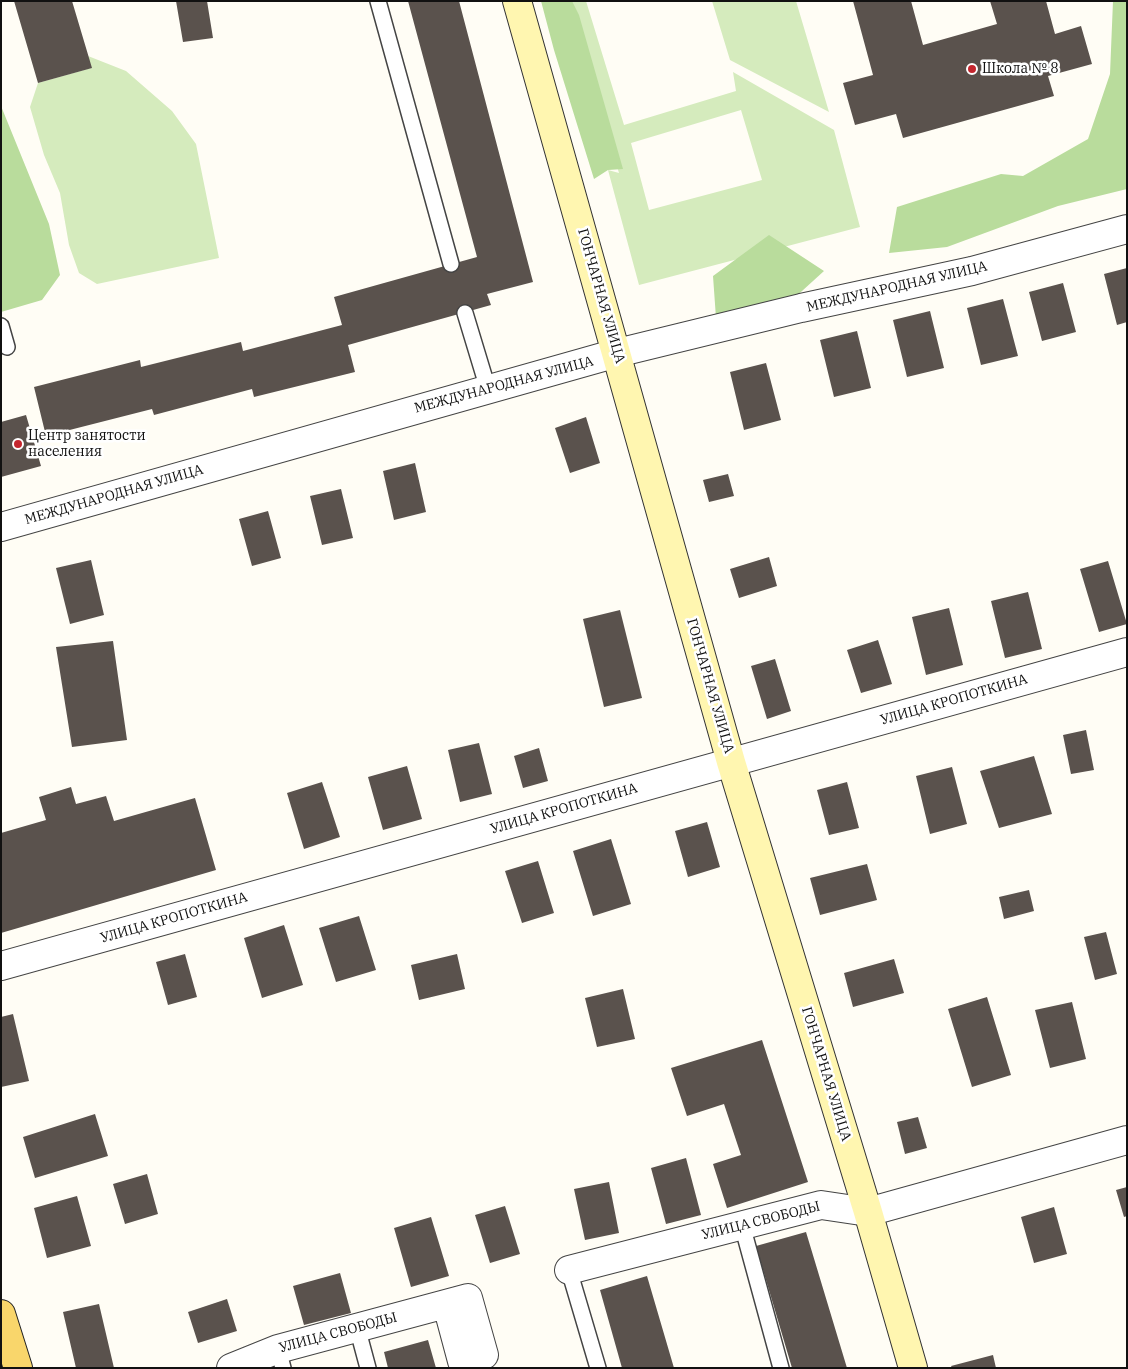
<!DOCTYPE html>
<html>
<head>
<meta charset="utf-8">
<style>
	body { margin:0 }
	#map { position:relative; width:1128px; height:1369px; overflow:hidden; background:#fffdf5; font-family:"IBM Plex Serif",serif }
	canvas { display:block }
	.frame { position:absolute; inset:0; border:2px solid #111; pointer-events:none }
</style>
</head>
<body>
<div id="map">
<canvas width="1128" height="1369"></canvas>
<div class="frame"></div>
</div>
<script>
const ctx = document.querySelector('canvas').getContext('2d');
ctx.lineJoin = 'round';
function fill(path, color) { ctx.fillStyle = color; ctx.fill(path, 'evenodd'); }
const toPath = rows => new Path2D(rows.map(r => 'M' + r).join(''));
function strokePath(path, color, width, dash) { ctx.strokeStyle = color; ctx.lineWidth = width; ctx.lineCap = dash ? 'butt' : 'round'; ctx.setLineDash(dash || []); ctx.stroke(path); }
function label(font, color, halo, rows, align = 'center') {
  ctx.font = font + ' "IBM Plex Serif",serif'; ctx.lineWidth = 5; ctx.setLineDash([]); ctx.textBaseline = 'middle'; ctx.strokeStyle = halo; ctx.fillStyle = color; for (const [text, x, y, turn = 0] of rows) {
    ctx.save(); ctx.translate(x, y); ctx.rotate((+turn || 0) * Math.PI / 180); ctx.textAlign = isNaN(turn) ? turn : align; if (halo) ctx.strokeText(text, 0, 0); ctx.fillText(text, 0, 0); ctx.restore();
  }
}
fill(toPath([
	[566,1,586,1,624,125,736,91,733,72,834,130,860,227,639,285,608,170,619,173],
	[741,110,762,180,649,210,631,143],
	[712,1,796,1,829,112,730,60],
	[88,56,126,71,172,111,196,144,219,258,97,284,79,273,69,245,60,193,44,155,30,107,38,83,91,68]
]), '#d5ebbd');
fill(toPath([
	[541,1,572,1,579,15,623,169,608,170,594,179,554,50],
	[1113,1,1127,1,1127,189,1058,206,947,247,889,253,897,207,1001,174,1023,176,1088,139,1110,74],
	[1,106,49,224,60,275,42,300,1,312],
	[769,235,824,271,791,301,716,318,713,276]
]), '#b9dc9c');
fill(toPath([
	[14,1,72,1,92,68,38,83],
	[176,1,207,1,213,38,183,42],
	[408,1,459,1,533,282,487,294,491,305,348,345,355,372,254,397,252,389,154,415,152,409,46,436,34,387,140,360,141,367,241,342,243,351,342,325,334,297,477,257],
	[853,1,911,1,923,45,997,24,990,1,1046,1,1055,34,1081,26,1092,64,1048,76,1054,96,903,138,896,114,855,125,843,83,873,75],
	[1127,268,1127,322,1117,325,1104,274],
	[1063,283,1076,332,1042,341,1029,292],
	[1003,299,1018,356,981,365,967,308],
	[930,311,944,368,907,377,893,320],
	[857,331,871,388,834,397,820,340],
	[766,363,781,420,744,430,730,372],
	[26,415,41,466,1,477,1,422],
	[586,417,600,463,570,473,555,428],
	[415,463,426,512,394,520,383,471],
	[728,474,734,496,709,502,703,480],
	[341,489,353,538,322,545,310,496],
	[268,511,281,558,252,566,239,519],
	[769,557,777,586,739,598,730,569],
	[91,560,104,615,70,624,56,568],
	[1108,561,1127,624,1099,632,1080,569],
	[1028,592,1042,649,1005,658,991,601],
	[949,608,963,665,926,675,912,617],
	[620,610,642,698,604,707,583,619],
	[878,640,892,684,861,693,847,650],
	[113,641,127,740,72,747,56,647],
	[775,659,791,711,767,719,751,666],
	[1086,730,1094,770,1071,774,1063,735],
	[479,743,492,794,460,802,448,750],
	[539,748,548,781,523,788,514,756],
	[1034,756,1052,814,999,828,980,771],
	[407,766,422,819,383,830,368,777],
	[952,767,967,824,930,834,916,776],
	[322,782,340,837,304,849,287,793],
	[847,782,859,828,829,835,817,790],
	[71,787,76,804,106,796,114,821,195,798,216,870,1,933,1,833,46,820,39,797],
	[707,822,720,867,688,877,675,831],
	[611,839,631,904,593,916,573,851],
	[538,861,554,913,522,923,505,871],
	[867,864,877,900,820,915,810,878],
	[1029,890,1034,911,1004,919,999,897],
	[359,916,376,970,336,982,319,928],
	[284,925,303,985,262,998,244,938],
	[1106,932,1117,974,1095,980,1084,937],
	[185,954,197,997,168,1005,156,962],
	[457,954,465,989,419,1000,411,965],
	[894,959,904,993,853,1007,844,973],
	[623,989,635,1039,597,1047,585,998],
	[987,997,1011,1075,972,1087,948,1009],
	[1072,1002,1086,1059,1050,1068,1035,1010],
	[13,1014,29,1081,1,1087,1,1017],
	[762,1040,808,1182,727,1208,713,1164,741,1155,724,1104,687,1116,671,1068],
	[95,1114,108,1156,35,1178,23,1137],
	[918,1117,927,1148,905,1154,897,1122],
	[686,1158,701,1215,666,1224,651,1168],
	[147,1174,158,1214,125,1224,113,1184],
	[609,1182,619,1233,585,1240,574,1189],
	[1127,1187,1127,1216,1124,1217,1116,1190],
	[77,1196,91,1246,47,1258,34,1208],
	[505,1206,520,1254,490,1263,475,1215],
	[1054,1207,1067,1254,1034,1263,1021,1217],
	[431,1217,449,1276,411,1287,394,1228],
	[806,1232,847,1368,792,1368,756,1246],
	[340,1273,351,1313,304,1325,293,1286],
	[647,1276,674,1368,622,1368,600,1290],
	[227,1299,237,1331,198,1343,188,1312],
	[99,1304,114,1368,76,1368,63,1312],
	[428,1340,436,1368,388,1368,384,1352],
	[993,1355,996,1368,952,1368,951,1366]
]), '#5a524d');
const lane = toPath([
	[378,1,451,264],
	[465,313,488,389],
	[1,326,7,347],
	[742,1225,781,1368],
	[569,1270,598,1368],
	[357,1327,368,1368],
	[278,1349,283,1368]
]);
const street = toPath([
	[1,527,617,353,801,308,972,271,1127,229],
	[1,966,1127,652],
	[569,1270,821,1205,868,1212,1127,1140],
	[231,1368,278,1349,468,1298,484,1355,462,1361,447,1305]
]);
const secondary = toPath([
	[517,1,731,762,868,1212,913,1368]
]);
const primary = toPath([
	[1,1314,18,1368]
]);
strokePath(lane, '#444', 18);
strokePath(street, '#444', 30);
strokePath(secondary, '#333', 30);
strokePath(primary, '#222', 30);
strokePath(lane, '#fff', 15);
strokePath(street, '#fff', 28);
strokePath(secondary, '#fff6b0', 28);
strokePath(primary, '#f9d66b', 28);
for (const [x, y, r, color] of [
	[972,69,5,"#c4262e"],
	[18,444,5,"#c4262e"]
]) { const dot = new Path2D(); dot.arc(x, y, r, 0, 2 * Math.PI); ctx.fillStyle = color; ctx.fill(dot); strokePath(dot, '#fff', 2); }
label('14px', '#111', '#fff', [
	["Школа № 8",982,69],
	["Центр занятости",28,436],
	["населения",28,452]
], 'left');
label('14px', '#111', '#fff', [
	["МЕЖДУНАРОДНАЯ УЛИЦА",897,287,-13],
	["ГОНЧАРНАЯ УЛИЦА",601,296,74],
	["МЕЖДУНАРОДНАЯ УЛИЦА",504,385,-15],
	["МЕЖДУНАРОДНАЯ УЛИЦА",114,495,-16],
	["ГОНЧАРНАЯ УЛИЦА",710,686,74],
	["УЛИЦА КРОПОТКИНА",954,700,-16],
	["УЛИЦА КРОПОТКИНА",564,809,-16],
	["УЛИЦА КРОПОТКИНА",174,918,-16],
	["ГОНЧАРНАЯ УЛИЦА",826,1074,73],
	["УЛИЦА СВОБОДЫ",761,1221,-14],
	["УЛИЦА СВОБОДЫ",338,1333,-15]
]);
</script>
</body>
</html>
